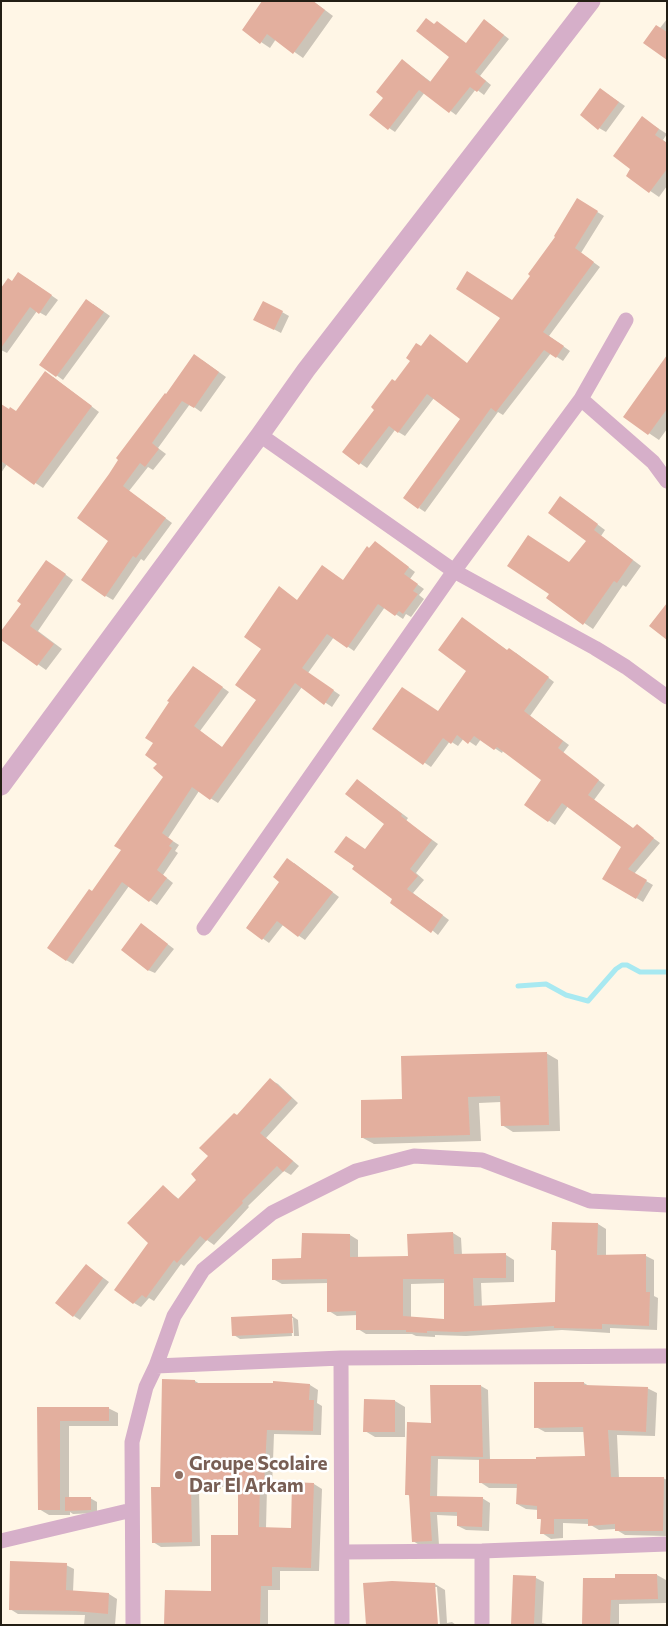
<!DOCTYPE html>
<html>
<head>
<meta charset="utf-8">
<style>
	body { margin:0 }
	#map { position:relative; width:668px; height:1626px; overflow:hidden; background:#fff6e6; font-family:Commissioner,sans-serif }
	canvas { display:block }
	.frame { position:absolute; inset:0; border:2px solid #231e14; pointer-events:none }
</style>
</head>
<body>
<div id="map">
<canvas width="668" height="1626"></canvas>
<div class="frame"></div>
</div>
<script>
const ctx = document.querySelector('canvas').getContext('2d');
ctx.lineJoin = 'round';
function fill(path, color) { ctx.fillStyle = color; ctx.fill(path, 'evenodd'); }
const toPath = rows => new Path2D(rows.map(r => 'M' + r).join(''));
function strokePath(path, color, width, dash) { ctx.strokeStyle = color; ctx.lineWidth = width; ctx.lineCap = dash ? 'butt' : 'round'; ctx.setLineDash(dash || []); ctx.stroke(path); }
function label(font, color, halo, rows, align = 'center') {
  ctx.font = font + ' Commissioner,sans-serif'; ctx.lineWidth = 5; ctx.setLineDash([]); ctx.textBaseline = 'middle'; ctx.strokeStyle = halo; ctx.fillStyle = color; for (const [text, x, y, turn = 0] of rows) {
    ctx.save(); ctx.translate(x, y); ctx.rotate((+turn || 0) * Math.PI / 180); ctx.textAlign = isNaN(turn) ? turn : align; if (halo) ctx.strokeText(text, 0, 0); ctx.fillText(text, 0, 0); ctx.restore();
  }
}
fill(toPath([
	[313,1,333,16,303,58,276,39,270,48,243,30],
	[667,19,667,58,660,28],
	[490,24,509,39,480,76,491,85,484,95,476,89,456,115,425,92,395,132,389,128,385,97,402,60,431,82,451,57,435,25,467,44],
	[600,89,625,106,606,132,599,128],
	[642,118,667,134,663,140,667,143,667,186,659,197,627,175,632,169],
	[584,204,604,216,581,253,600,267,549,336,570,351,563,361,551,353,503,415,498,412,425,512,419,508,462,419,434,398,405,436,395,430,367,468,344,452,395,383,468,364],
	[25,277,58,300,46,316,37,311,7,353,1,350,1,294,13,282],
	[93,304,110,316,63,380,41,364],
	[282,312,289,316,281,333,262,323],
	[202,360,226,377,201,412,190,404,158,448,166,454,153,470,148,467,129,491,172,523,144,561,141,559,113,600,106,596,110,541,79,517],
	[667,363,667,429,659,440,625,417],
	[53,377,99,412,43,488,7,464,1,473,1,405,9,410,17,412],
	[569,503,605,530,601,536,641,566,626,587,623,585,593,629,547,598,570,563,588,541],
	[375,542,415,572,410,579,424,589,419,595,424,599,411,617,406,614,403,619,385,607,354,651,334,637,308,673,340,695,332,707,302,687,218,803,199,791,168,838,179,845,175,851,178,853,163,875,173,883,157,905,129,886,73,964,66,960,93,892,123,850,164,777,159,764,155,743,194,667,229,692,200,731,223,748,257,700,298,601,344,581],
	[55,567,73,580,38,631,62,649,46,670,1,638],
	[462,618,508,651,516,653,554,682,530,716,569,745,563,753,605,785,594,800,634,829,637,826,660,843,634,874,653,885,643,902,604,878,623,847,568,806,555,825,526,805,543,779,503,751,502,753,481,739,476,746,464,738,458,746,450,741,431,767,374,729,438,712,468,671],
	[363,784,408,818,406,821,438,844,416,873,424,880,413,893,449,920,438,935,394,899,366,850,385,824],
	[294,863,339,897,305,940,283,925,269,943,247,927],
	[148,929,174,949,155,973,148,970],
	[546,1053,558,1060,560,1131,513,1132,502,1125,501,1102,479,1103,481,1141,374,1144,363,1138,403,1100],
	[271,1080,278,1084,298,1103,266,1138,299,1166,291,1175,284,1171,248,1206,249,1207,214,1245,207,1240,184,1266,181,1264,154,1301,149,1298,141,1307,134,1303,163,1187,180,1200,198,1180,210,1156,237,1116],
	[598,1224,606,1229,606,1256,646,1256,654,1260,654,1296,658,1298,657,1330,610,1328,610,1333,562,1330,466,1336,435,1335,435,1337,416,1336,412,1334,366,1334,358,1329,358,1315,337,1316,329,1311,328,1283,282,1284,273,1279,303,1260,350,1235,358,1240,358,1258,409,1257,453,1233,461,1238,462,1255,506,1255,514,1260,514,1282,481,1283,482,1307,556,1303,557,1252,553,1249],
	[445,1283,446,1320,411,1318,411,1284],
	[86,1265,109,1282,80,1320,74,1316],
	[292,1316,298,1320,299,1336,294,1336,293,1318,291,1318,292,1336,240,1339,234,1335],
	[195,1381,200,1384,274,1384,275,1383,310,1385,318,1390,317,1403,322,1406,321,1435,274,1434,272,1488,267,1488,266,1528,292,1529,314,1484,322,1489,319,1571,280,1571,280,1590,268,1590,268,1625,166,1625,212,1592,239,1536,240,1487,221,1487,221,1489,199,1486,200,1546,161,1547,153,1542,161,1488],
	[584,1383,589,1386,647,1388,657,1393,655,1436,617,1435,619,1478,663,1478,667,1480,667,1536,625,1535,615,1529,599,1530,589,1524,563,1523,563,1538,551,1539,542,1533,542,1520,538,1518,538,1510,526,1509,517,1504,518,1488,489,1488,480,1482,480,1460,438,1459,437,1498,482,1498,490,1503,489,1531,466,1530,458,1526,458,1516,437,1515,439,1545,421,1546,413,1541,410,1496,406,1494,432,1424,481,1386,488,1390,490,1460,537,1461,586,1457,585,1432,545,1432,536,1427],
	[395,1401,405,1407,405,1437,375,1437,365,1431],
	[38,1408,108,1408,118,1413,118,1426,69,1426,69,1499,90,1498,97,1502,97,1513,73,1514,70,1512,70,1515,49,1515,39,1509],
	[66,1565,74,1569,73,1592,109,1594,117,1599,115,1625,84,1625,85,1615,18,1614,10,1609],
	[657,1575,666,1580,666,1603,619,1604,619,1625,584,1625,616,1580,616,1576],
	[514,1576,536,1578,544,1582,542,1623,552,1625,512,1625],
	[435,1584,445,1590,447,1623,452,1622,456,1625,440,1625,437,1587,434,1587]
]), '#0003');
strokePath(toPath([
	[518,986,546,984,566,995,588,1001,616,969,622,965,627,965,640,972,667,972]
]), '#a8e9f1', 5);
fill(toPath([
	[262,1,313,1,325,10,293,54,267,34,260,44,242,30],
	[426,18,434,24,437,21,466,43,484,19,504,35,475,72,486,81,477,92,470,87,449,113,419,90,388,130,369,115,383,98,376,92,402,59,430,82,449,57,416,31],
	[656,25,667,32,667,60,643,43],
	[600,88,619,102,598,130,580,115],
	[642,116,659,129,655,135,667,143,667,169,649,193,626,176,630,169,613,156],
	[577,198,598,211,575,248,594,262,543,332,564,346,556,358,544,350,496,412,491,408,418,509,403,498,460,419,427,394,398,433,389,426,359,465,342,452,374,410,371,407,392,379,395,381,410,361,406,358,416,343,421,346,430,334,467,363,500,318,456,289,467,271,512,300,530,276,528,274,555,237,554,236],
	[18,272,52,295,39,314,30,307,1,348,1,288,8,278,12,281],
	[86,299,104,312,56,377,39,365],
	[263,301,283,311,274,330,253,320],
	[194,354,219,372,194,408,182,401,152,443,159,449,145,467,140,463,123,486,166,518,136,558,133,556,105,597,81,580,108,541,77,518,109,474,118,460,116,458,165,393,166,394],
	[667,355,667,409,648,435,623,417],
	[45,371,92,406,34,485,1,461,1,404,9,409,10,407,16,411],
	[560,496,598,524,594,530,633,560,617,583,614,581,583,625,546,598,549,594,507,566,528,535,569,562,586,541,548,513],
	[375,541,409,567,404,574,418,584,413,591,418,594,403,614,399,611,395,616,378,604,347,648,327,634,302,668,334,690,324,705,295,683,210,800,192,787,162,833,173,841,169,846,172,848,157,870,167,878,149,902,122,882,66,961,47,948,89,889,92,891,121,850,114,846,163,777,153,768,157,764,145,755,153,743,145,738,169,702,167,701,193,666,223,687,194,726,222,747,256,700,235,685,261,649,244,637,279,586,297,600,322,565,343,580,367,546,369,548],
	[46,560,66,574,30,626,54,644,37,666,1,640,1,631,21,604,17,601],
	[667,603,667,640,649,626],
	[462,617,507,650,509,648,549,677,524,711,563,741,558,748,599,780,588,795,633,828,637,824,654,838,628,869,647,880,636,899,602,879,621,847,562,803,548,822,524,805,541,780,497,747,494,750,474,736,468,744,457,735,451,744,443,738,423,765,372,729,402,687,438,711,466,671,438,650],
	[357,779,402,814,401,816,432,840,410,869,418,876,407,889,443,915,431,933,390,903,392,899,352,869,354,866,334,852,346,836,365,849,384,824,345,794],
	[287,858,333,892,298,937,277,921,262,940,246,928,279,882,273,877],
	[141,923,168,944,148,971,121,950],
	[547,1052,549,1125,501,1126,500,1096,468,1097,470,1135,361,1138,361,1100,402,1099,401,1056],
	[270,1078,292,1098,260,1133,293,1161,283,1172,277,1166,242,1201,243,1203,206,1241,200,1236,177,1263,174,1260,146,1298,142,1295,133,1304,114,1290,148,1243,127,1223,163,1185,178,1199,196,1180,191,1174,208,1156,199,1148,234,1113,237,1115],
	[552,1222,598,1223,597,1255,646,1254,646,1292,650,1292,649,1326,602,1324,602,1329,554,1328,554,1326,457,1332,427,1331,427,1333,406,1332,406,1330,356,1330,356,1311,327,1312,327,1279,272,1280,272,1259,301,1258,302,1233,350,1234,350,1257,408,1256,407,1234,453,1232,454,1254,506,1253,506,1278,473,1278,474,1306,555,1302,556,1250,551,1250],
	[403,1279,444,1279,444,1319,403,1316],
	[86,1264,103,1278,73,1317,55,1303],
	[292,1314,293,1333,232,1336,231,1317],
	[162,1379,195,1380,195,1383,273,1383,273,1381,310,1384,309,1400,314,1400,313,1431,267,1430,264,1484,260,1484,259,1527,291,1528,292,1482,314,1483,311,1568,272,1567,272,1586,261,1586,260,1625,164,1625,165,1590,211,1591,211,1535,238,1535,238,1483,213,1483,213,1485,191,1482,192,1542,152,1543,151,1487,160,1487],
	[534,1382,584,1382,584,1385,648,1387,646,1432,608,1430,611,1477,664,1477,663,1531,615,1531,615,1524,588,1526,588,1519,554,1519,554,1534,540,1534,541,1519,537,1519,537,1506,516,1504,517,1484,479,1483,479,1459,536,1459,536,1457,585,1456,583,1427,534,1428],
	[430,1385,481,1385,483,1457,431,1456,430,1496,483,1497,482,1527,457,1526,457,1512,430,1512,432,1541,412,1542,409,1495,405,1495,407,1422,431,1423],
	[364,1399,395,1400,395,1432,363,1432],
	[37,1407,109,1407,109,1421,60,1421,60,1510,38,1510],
	[65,1497,91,1497,91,1510,65,1511],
	[10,1561,67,1563,66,1590,109,1593,108,1614,75,1611,9,1610],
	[615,1574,657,1574,658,1599,611,1600,610,1625,582,1625,583,1578,615,1578],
	[513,1575,536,1576,534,1625,511,1625],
	[392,1581,435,1583,438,1625,366,1625,363,1583]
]), '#e3af9e');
strokePath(toPath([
	[581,399,653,462,667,481],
	[260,435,454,571,595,648,626,667,667,697],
	[204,928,454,571,581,399,626,320],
	[341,1358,342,1625],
	[156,1366,341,1358,667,1356],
	[1,1541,132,1510],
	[482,1551,482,1625],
	[342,1552,482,1551,667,1544],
	[133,1625,132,1442,146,1387,156,1366,174,1316,203,1270,272,1213,356,1171,414,1156,482,1160,590,1201,667,1205]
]), '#d6afc9', 15);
strokePath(toPath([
	[1,786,260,435,306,370,591,1]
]), '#d6afc9', 19);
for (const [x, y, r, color] of [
	[179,1475,5,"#8d6e63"]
]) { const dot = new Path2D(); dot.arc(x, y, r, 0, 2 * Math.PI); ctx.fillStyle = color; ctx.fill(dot); strokePath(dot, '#fff', 2); }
label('bold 19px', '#785e54', '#fff', [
	["Groupe Scolaire",189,1464],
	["Dar El Arkam",189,1486]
], 'left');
</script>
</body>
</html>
